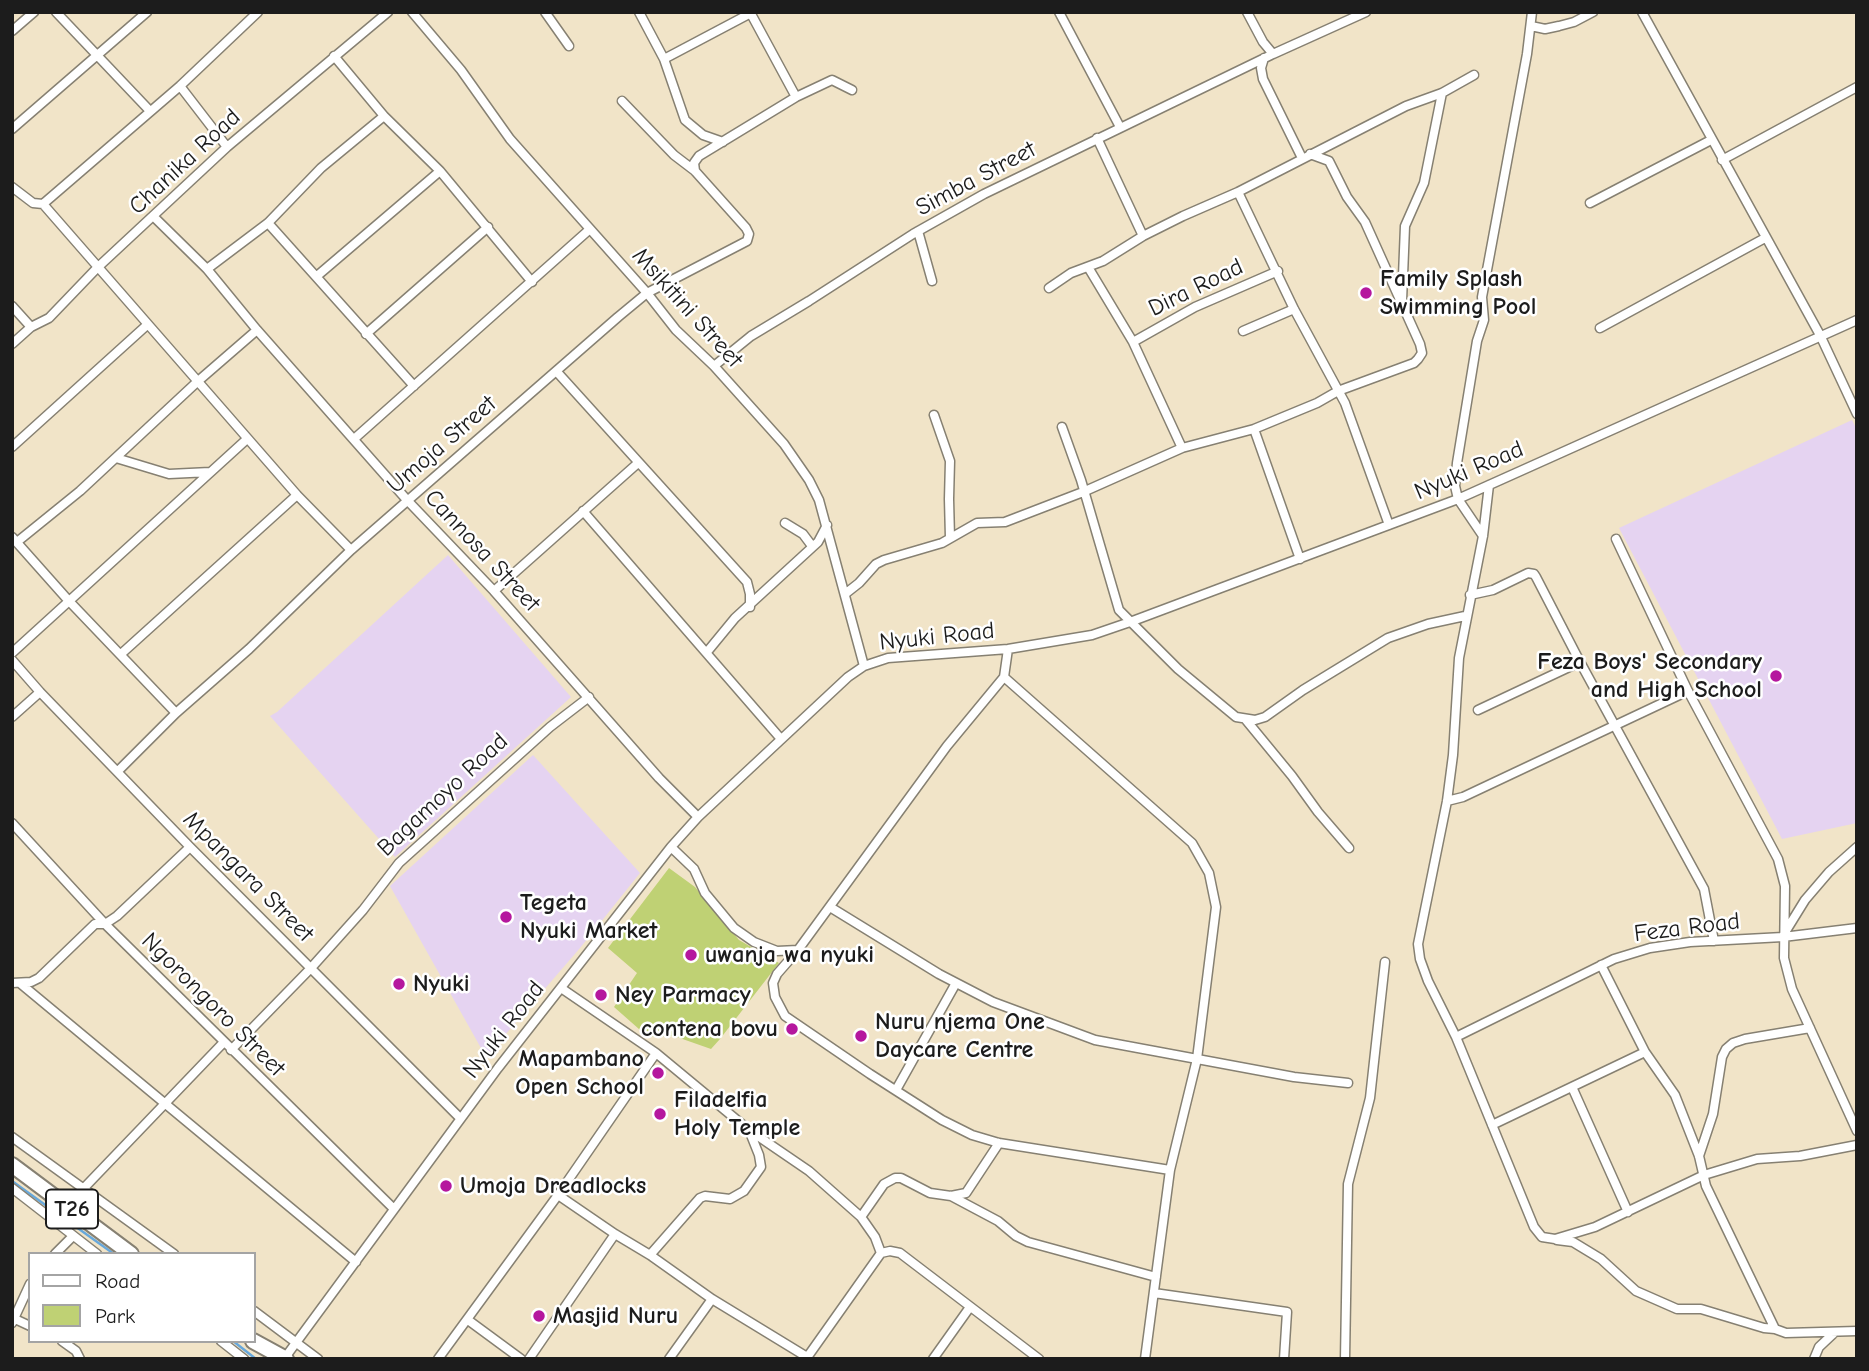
<!DOCTYPE html>
<html>
<head>
<meta charset="utf-8">
<style>
	body { margin:0 }
	#map { position:relative; width:1869px; height:1371px; overflow:hidden; background:#f1e4c8; font-family:"Comic Neue",sans-serif }
	canvas { display:block }
	.frame { position:absolute; inset:0; border:14px solid #1c1c1c; pointer-events:none }
	.legend { position:absolute; left:28px; top:1252px; width:228px; height:91px; box-sizing:border-box; background:#fff; border:2px solid #a4a4a4; margin:0; padding:9px 12px; list-style:none; font-size:21px; color:#1c1c1c }
	.legend li { display:flex; align-items:center; gap:14px; height:35px }
	.legend b { width:35px; border:2px solid #a4a4a4 }
</style>
</head>
<body>
<div id="map">
<canvas width="1869" height="1371"></canvas>
<div class="frame"></div>
<ul class="legend">
<li><b style="height:9px;background:#fff"></b>Road</li>
<li><b style="height:19px;background:#bfd174"></b>Park</li>
</ul>
</div>
<script>
const ctx = document.querySelector('canvas').getContext('2d');
ctx.lineJoin = 'round';
function fill(path, color) { ctx.fillStyle = color; ctx.fill(path, 'evenodd'); }
const toPath = rows => new Path2D(rows.map(r => 'M' + r).join(''));
function strokePath(path, color, width, dash) { ctx.strokeStyle = color; ctx.lineWidth = width; ctx.lineCap = dash ? 'butt' : 'round'; ctx.setLineDash(dash || []); ctx.stroke(path); }
function label(font, color, halo, rows, align = 'center') {
  ctx.font = font + ' "Comic Neue",sans-serif'; ctx.lineWidth = 5; ctx.setLineDash([]); ctx.textBaseline = 'middle'; ctx.strokeStyle = halo; ctx.fillStyle = color; for (const [text, x, y, turn = 0] of rows) {
    ctx.save(); ctx.translate(x, y); ctx.rotate((+turn || 0) * Math.PI / 180); ctx.textAlign = isNaN(turn) ? turn : align; if (halo) ctx.strokeText(text, 0, 0); ctx.fillText(text, 0, 0); ctx.restore();
  }
}
fill(toPath([
	[1852,420,1857,430,1857,823,1782,839,1619,528],
	[448,555,571,697,395,857,270,716,277,712],
	[533,755,640,873,580,948,486,1057,390,886]
]), '#e5d3f1');
fill(toPath([
	[669,868,695,887,739,940,779,963,720,1039,711,1049,674,1036,648,1037,614,1007,637,973,608,948]
]), '#bfd174');
strokePath(toPath([
	[12,1181,62,1217],
	[72,1224,114,1254],
	[233,1341,256,1359]
]), '#68a8db', 2.5);
const minor = toPath([
	[56,12,150,111],
	[412,12,461,70,510,139,647,293,676,330,714,366,784,444,809,480,819,500,864,666],
	[545,12,569,46],
	[639,12,664,59,685,120,703,135,723,142],
	[750,12,796,97],
	[1059,12,1120,127],
	[1247,12,1263,42,1273,54],
	[1642,12,1820,335,1857,414],
	[1531,26,1545,29,1559,26,1574,22,1593,12],
	[12,31,34,12],
	[334,56,384,116,440,171,532,282],
	[1264,58,1261,68,1263,79,1302,158],
	[664,59,751,13],
	[180,86,227,147],
	[12,129,147,12],
	[1097,138,1143,236],
	[1722,160,1857,87],
	[695,171,694,163,699,156,796,97,832,80,852,90],
	[12,187,33,203,43,204,297,495,351,550],
	[1238,192,1294,309,1345,403,1389,525],
	[1590,203,1711,140],
	[43,204,180,86,258,12],
	[154,217,207,269,257,330,407,500,494,591,659,778,698,817],
	[268,223,414,386],
	[918,231,932,281],
	[1088,267,1133,342,1182,448],
	[207,269,268,223,321,168,384,116],
	[317,276,440,171],
	[1049,288,1071,273,1103,261,1143,236,1183,216,1238,192,1406,106,1442,93,1474,75],
	[1402,301,1405,226,1424,183,1442,93],
	[12,306,31,327],
	[1600,328,1765,238],
	[1243,331,1294,309],
	[366,334,488,227],
	[1133,342,1195,307,1278,271],
	[12,344,31,327,49,318,97,268,227,147,388,12],
	[714,366,751,336,809,301,913,234,984,194,1273,54,1366,12],
	[557,372,747,582,750,594,750,607],
	[934,415,950,461,949,499,950,538],
	[1062,427,1081,480,1119,610,1178,669,1236,717,1255,720,1265,717,1303,690,1388,638,1428,624,1465,616],
	[1254,429,1300,559],
	[354,439,590,229],
	[12,447,147,325],
	[116,458,169,474,210,472],
	[1489,485,1483,536,1459,658,1453,755,1447,801,1418,944,1420,959,1428,981,1456,1037,1534,1227,1542,1237,1555,1239,1595,1227,1704,1175,1757,1159,1800,1156,1857,1145],
	[583,511,781,739],
	[785,523,803,534,812,546],
	[1483,536,1458,499,1455,486,1457,463,1477,341,1484,320,1482,297,1527,54,1532,12],
	[12,537,68,600,176,713],
	[1616,539,1688,691,1778,859,1785,886,1784,958,1792,989,1857,1131],
	[17,542,80,491,197,382,257,330],
	[494,591,638,463],
	[845,594,859,583,876,564,884,560,942,543,977,523,1005,522,1083,492,1182,448,1254,429,1317,403,1338,391,1414,363,1418,359,1422,353,1420,344,1365,222,1347,197,1329,161,1310,154],
	[1470,595,1493,590,1528,573,1534,574,1536,577,1580,662,1704,889,1714,941],
	[1008,649,1004,677,947,746,798,950,777,974,773,983,775,997,785,1016,870,1074,942,1120,972,1135,999,1143,1170,1170],
	[707,652,735,618,818,542,827,525],
	[12,653,247,439],
	[121,654,297,495],
	[12,660,40,692,190,847,460,1118],
	[1004,677,1192,843,1209,873,1216,907,1197,1059,1170,1170,1145,1359],
	[1478,710,1580,662],
	[12,717,40,692],
	[1246,720,1292,776,1318,812,1349,848],
	[118,771,176,713,249,649,351,550,618,317,647,293,747,241,749,234,746,228,695,171,674,155,622,101],
	[1447,801,1463,797,1688,691],
	[12,823,105,924,393,1208],
	[671,847,694,869,705,893,734,928,754,942,777,951,798,950],
	[830,907,939,974,993,1002,1095,1040,1294,1077,1348,1083],
	[1784,934,1805,900,1829,872,1857,847],
	[1601,965,1645,1052,1675,1095,1699,1156,1706,1186,1775,1329,1786,1333,1857,1331],
	[12,983,31,982,39,978,95,924,105,924,117,916,190,847],
	[21,984,356,1262],
	[561,988,656,1053,749,1130,809,1171,861,1217,875,1237,881,1253],
	[1456,1037,1614,959,1650,948,1690,942,1783,937,1857,928],
	[231,1050,311,968,363,910,399,863,550,727,589,697],
	[1572,1087,1628,1212],
	[896,1090,956,983],
	[1492,1125,1645,1052],
	[12,1137,174,1254],
	[1699,1156,1713,1114,1722,1057,1726,1049,1733,1043,1745,1039,1810,1028],
	[12,1188,97,1254],
	[558,1195,615,1234,650,1255,712,1299,807,1357],
	[951,1196,998,1221,1016,1236,1028,1242,1156,1277],
	[65,1204,83,1189,224,1042],
	[861,1217,884,1184,895,1178,901,1178,930,1193,951,1196,966,1193,999,1143],
	[1557,1240,1573,1242,1601,1259,1636,1291,1677,1309,1701,1309,1764,1328,1775,1329],
	[55,1254,73,1236],
	[650,1255,700,1198,705,1196,730,1199,744,1191,761,1167,759,1155,749,1130],
	[1154,1293,1287,1312,1284,1359],
	[254,1311,318,1359],
	[15,1319,30,1326],
	[468,1320,521,1359],
	[12,1323,30,1284],
	[62,1341,76,1351,80,1359],
	[221,1341,244,1359],
	[284,1359,498,1068,671,847,698,817,848,677,864,666,888,658,1008,649,1092,635,1130,622,1458,499,1857,320],
	[438,1359,558,1195,656,1053],
	[529,1359,615,1234],
	[669,1359,712,1299],
	[806,1359,881,1253,890,1251,900,1253,1039,1359],
	[933,1359,970,1307],
	[1345,1359,1348,1184,1370,1098,1385,962],
	[1814,1359,1819,1347,1835,1332]
]);
const trunk = toPath([
	[12,1165,131,1254],
	[253,1341,286,1359]
]);
strokePath(minor, '#868072', 11);
strokePath(trunk, '#868072', 18);
strokePath(minor, '#fff', 8);
strokePath(trunk, '#fff', 14);
for (const [x, y, r, color] of [
	[1366,293,7,"#b5179e"],
	[1776,676,7,"#b5179e"],
	[506,917,7,"#b5179e"],
	[691,955,7,"#b5179e"],
	[399,984,7,"#b5179e"],
	[601,995,7,"#b5179e"],
	[792,1029,7,"#b5179e"],
	[861,1036,7,"#b5179e"],
	[658,1073,7,"#b5179e"],
	[660,1114,7,"#b5179e"],
	[446,1186,7,"#b5179e"],
	[539,1316,7,"#b5179e"]
]) { const dot = new Path2D(); dot.arc(x, y, r, 0, 2 * Math.PI); ctx.fillStyle = color; ctx.fill(dot); strokePath(dot, '#fff', 2.5); }
for (const [x, y, w] of [
	[72,1209,52]
]) { const box = new Path2D(); box.roundRect(x - w / 2, y - 19.5, w, 39, 5); ctx.fillStyle = '#fff'; ctx.fill(box); strokePath(box, '#1c1c1c', 2); }
label('bold 23px', '#1c1c1c', null, [
	["T26",72,1209]
]);
label('24px', '#1c1c1c', '#fff', [
	["Chanika Road",185,162,-43],
	["Simba Street",976,179,-28],
	["Dira Road",1196,288,-26],
	["Msikitini Street",687,308,48],
	["Umoja Street",442,445,-41],
	["Nyuki Road",1469,471,-23],
	["Cannosa Street",482,551,47],
	["Nyuki Road",937,637,-6],
	["Bagamoyo Road",443,795,-43],
	["Mpangara Street",248,877,45],
	["Feza Road",1687,928,-7],
	["Ngorongoro Street",213,1005,45],
	["Nyuki Road",504,1030,-52]
]);
label('bold 24px', '#1c1c1c', '#fff', [
	["Family Splash",1380,279],
	["Swimming Pool",1380,307],
	["Feza Boys' Secondary",1762,662,"right"],
	["and High School",1762,690,"right"],
	["Tegeta",520,903],
	["Nyuki Market",520,931],
	["uwanja wa nyuki",705,955],
	["Nyuki",413,984],
	["Ney Parmacy",615,995],
	["Nuru njema One",875,1022],
	["Daycare Centre",875,1050],
	["contena bovu",778,1029,"right"],
	["Mapambano",644,1059,"right"],
	["Open School",644,1087,"right"],
	["Filadelfia",674,1100],
	["Holy Temple",674,1128],
	["Umoja Dreadlocks",460,1186],
	["Masjid Nuru",553,1316]
], 'left');
</script>
</body>
</html>
